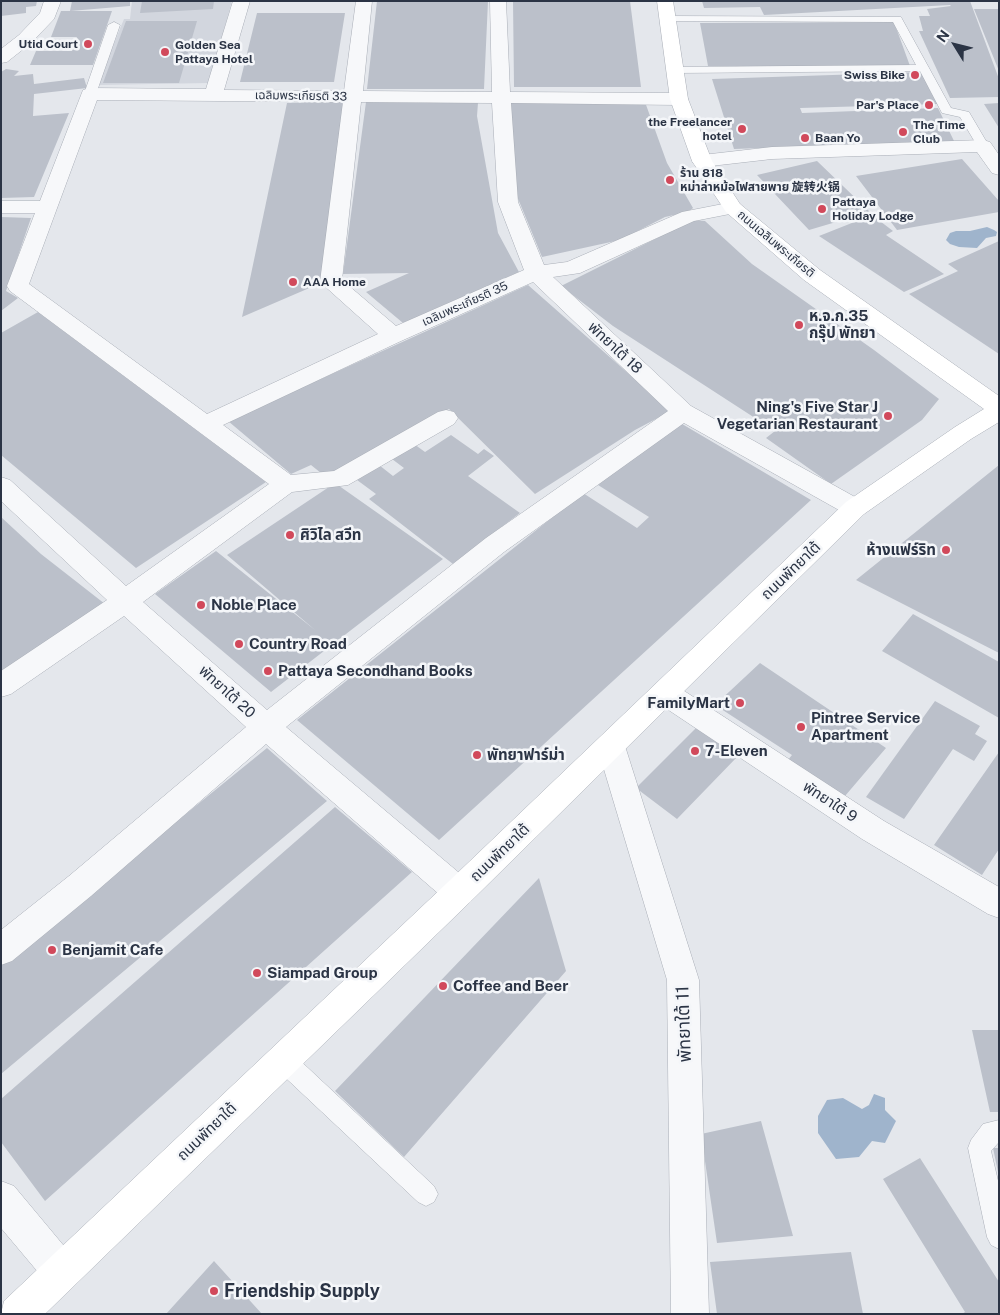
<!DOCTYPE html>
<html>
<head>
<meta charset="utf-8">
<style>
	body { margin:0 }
	#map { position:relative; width:1000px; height:1315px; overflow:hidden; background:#e4e7ec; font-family:"Public Sans",sans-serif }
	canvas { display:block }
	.frame { position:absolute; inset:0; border:2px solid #2b3445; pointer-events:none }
	.north { position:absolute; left:930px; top:20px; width:50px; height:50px; -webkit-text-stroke:4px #f4f6f9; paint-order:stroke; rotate:306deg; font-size:14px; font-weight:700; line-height:20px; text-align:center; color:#2b3445 }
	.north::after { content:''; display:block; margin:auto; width:18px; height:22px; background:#2b3445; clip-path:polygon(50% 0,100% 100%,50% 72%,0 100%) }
</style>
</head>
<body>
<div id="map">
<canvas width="1000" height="1315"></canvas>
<div class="frame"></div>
<div class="north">N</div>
</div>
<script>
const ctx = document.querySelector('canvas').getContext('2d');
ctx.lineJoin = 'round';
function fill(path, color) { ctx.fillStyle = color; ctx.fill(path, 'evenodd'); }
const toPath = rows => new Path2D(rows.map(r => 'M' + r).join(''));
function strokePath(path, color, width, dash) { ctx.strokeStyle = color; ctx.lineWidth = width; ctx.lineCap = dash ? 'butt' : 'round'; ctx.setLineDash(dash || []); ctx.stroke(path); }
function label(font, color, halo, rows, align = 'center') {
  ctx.font = font + ' "Public Sans","Noto Sans SC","Noto Sans Thai",sans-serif'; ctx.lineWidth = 5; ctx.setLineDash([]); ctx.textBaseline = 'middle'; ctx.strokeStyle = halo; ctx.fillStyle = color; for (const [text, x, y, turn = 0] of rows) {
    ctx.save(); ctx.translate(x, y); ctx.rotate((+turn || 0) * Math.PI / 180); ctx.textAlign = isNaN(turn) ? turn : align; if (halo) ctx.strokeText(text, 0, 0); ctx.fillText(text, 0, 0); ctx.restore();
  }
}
fill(toPath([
	[132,1,232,1,209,83,97,85,124,19,130,19]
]), '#d2d6de');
fill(toPath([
	[987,227,994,230,997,232,996,236,986,238,977,248,959,247,950,244,946,240,950,233,956,231,970,231],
	[874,1094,885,1098,885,1110,896,1121,885,1143,872,1141,859,1157,836,1159,818,1133,818,1116,827,1100,843,1098,862,1109,869,1105]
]), '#9fb4cc');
fill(toPath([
	[1,1,37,1,36,6,26,7,26,13,1,16],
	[72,1,130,1,130,6,70,11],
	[142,1,214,1,213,9,140,13],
	[377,1,488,1,484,89,367,89],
	[513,1,630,1,641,87,514,87],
	[702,1,970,1,999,79,999,97,950,98,919,31,923,31,919,16,930,16,927,9,951,6,950,5,764,15,760,7,704,8],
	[974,9,999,9,999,71],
	[61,11,112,11,93,65,30,65,36,51,72,51,77,37,51,37],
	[257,13,345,13,334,82,240,82],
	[126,21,197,21,179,83,103,83],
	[894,22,910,66,708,66,700,23],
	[6,69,19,71,14,76,33,74,34,84,84,78,87,88,34,94,33,116,69,113,34,197,1,198,1,72],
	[923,72,938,104,800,108,802,113,938,108,954,141,734,149,712,79],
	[343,102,321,283,242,317,287,103],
	[366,102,478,103,477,116,498,233,519,272,403,323,366,292,409,273,343,274],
	[510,102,645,102,667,163,693,208,688,212,665,217,620,240,542,257,514,189],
	[999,103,999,128,984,104],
	[962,159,999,201,999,212,897,230,856,176],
	[817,161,870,212,809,230,757,175],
	[872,215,893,231,886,235,944,274,904,292,819,236],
	[1,217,31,218,6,291,18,298,1,311],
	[693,220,705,221,752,264,874,350,939,399,922,420,831,484,766,438,775,431,613,326,561,286],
	[999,241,999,354,909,294,958,271,948,264],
	[528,285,671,411,635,430,535,494,449,409,326,477,311,465,291,474,228,421],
	[38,312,266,482,136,568,1,455,1,333],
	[677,421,811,500,439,840,297,720,583,493,637,528,649,517,598,485],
	[451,435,478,454,484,449,494,456,468,476,520,513,453,564,369,499,376,494,357,480,379,465,393,476,404,468,392,459,414,444,425,452],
	[999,465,999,653,856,580],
	[335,483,443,559,271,692,155,594,216,551,315,630,227,555],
	[1,517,41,554,105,604,1,673],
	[913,614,999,662,999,718,882,651],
	[760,663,886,748,845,796,787,761,792,755,715,705],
	[935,701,980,726,975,734,987,741,974,761,953,749,904,819,866,797],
	[697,727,738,756,677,819,636,788],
	[267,748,327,801,1,1074,1,964],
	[999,752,999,849,982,875,934,845],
	[335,807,412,872,45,1201,1,1142,1,1099],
	[539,878,566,971,404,1157,335,1091],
	[972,1030,999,1030,999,1112,990,1112],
	[761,1121,793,1236,717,1243,701,1134],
	[993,1148,999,1148,999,1172,998,1172],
	[920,1158,999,1282,999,1314,962,1314,965,1312,883,1179],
	[851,1252,863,1314,717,1314,710,1262],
	[214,1261,262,1314,166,1314]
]), '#bbc0ca');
const service = toPath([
	[669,16,901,17,951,108,969,112,989,146,987,149,979,149,960,117,942,113,920,71,675,73,669,70,675,67,916,65,893,22,665,21,664,19,669,16],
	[114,22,120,25,96,94,90,98,86,96,84,94,108,25,114,22],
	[283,1049,291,1052,434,1186,438,1194,434,1202,426,1206,418,1202,275,1068,272,1060,275,1052,283,1049],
	[999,1120,999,1142,991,1151,999,1185,999,1249,991,1245,987,1237,968,1148,971,1140,983,1124,999,1120]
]);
const minor = toPath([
	[233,1,250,1,224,90,344,91,356,1,372,1,363,91,492,92,490,1,506,1,510,92,679,93,686,95,688,99,686,103,679,105,511,103,518,202,544,265,567,262,682,212,733,202,740,204,743,208,740,212,694,221,580,273,553,277,691,406,864,502,868,508,864,514,855,517,846,514,684,423,504,552,286,727,470,882,475,892,470,902,459,906,448,902,266,744,91,896,12,961,1,965,1,930,69,876,246,727,124,616,11,694,1,697,1,671,107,600,1,501,1,477,10,480,126,586,269,484,10,291,7,286,35,213,1,213,1,201,40,201,83,90,90,88,206,89,233,1],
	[97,100,343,102,320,282,378,334,207,414,29,284,97,100],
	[361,102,492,103,498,202,524,270,396,326,342,280,361,102],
	[533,282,668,411,486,538,267,710,143,602,292,492,348,485,454,424,458,418,454,412,446,410,438,412,334,471,291,475,223,425,401,341,533,282],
	[983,140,990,142,999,155,999,175,992,173,977,152,772,159,702,167,695,165,692,161,695,157,702,155,772,147,983,140],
	[665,682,675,685,884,821,999,887,999,918,988,914,862,839,655,701,651,693,655,685,665,682],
	[611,734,621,737,625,746,699,980,709,1314,671,1314,667,980,597,746,601,737,611,734],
	[1,1181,14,1186,74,1258,80,1271,74,1284,61,1290,48,1284,1,1228,1,1181]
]);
const tertiary = toPath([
	[44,1,61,1,54,19,31,43,7,62,1,63,1,49,19,35,40,13,44,1]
]);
const secondary = toPath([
	[657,1,673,1,688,99,712,161,740,204,820,270,999,396,999,422,971,439,864,514,470,902,45,1314,1,1314,4,1301,448,882,846,502,955,427,984,409,804,280,726,212,692,161,670,99,657,1]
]);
strokePath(service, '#a9aeb7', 1);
strokePath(minor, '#a9aeb7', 1);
strokePath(tertiary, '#a9aeb7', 1);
strokePath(secondary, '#a9aeb7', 1);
fill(service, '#f7f8fa');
fill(minor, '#f7f8fa');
fill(tertiary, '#f7f8fa');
fill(secondary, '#fff');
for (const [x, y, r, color] of [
	[88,44,5,"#d1495b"],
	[165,52,5,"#d1495b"],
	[915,75,5,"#d1495b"],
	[929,105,5,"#d1495b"],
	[742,129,5,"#d1495b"],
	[903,132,5,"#d1495b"],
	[805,138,5,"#d1495b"],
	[670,180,5,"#d1495b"],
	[822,209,5,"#d1495b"],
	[293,282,5,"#d1495b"],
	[799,325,5,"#d1495b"],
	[888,416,5,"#d1495b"],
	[290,535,5,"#d1495b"],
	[946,550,5,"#d1495b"],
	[201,605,5,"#d1495b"],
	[239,644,5,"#d1495b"],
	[268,671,5,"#d1495b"],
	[740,703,5,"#d1495b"],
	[801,727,5,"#d1495b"],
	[695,751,5,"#d1495b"],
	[477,755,5,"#d1495b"],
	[52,950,5,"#d1495b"],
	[257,973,5,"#d1495b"],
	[443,986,5,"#d1495b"],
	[214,1291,5,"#d1495b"]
]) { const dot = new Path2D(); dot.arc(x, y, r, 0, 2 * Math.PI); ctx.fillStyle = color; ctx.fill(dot); strokePath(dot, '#f4f6f9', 2); }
label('bold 12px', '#2b3445', '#f4f6f9', [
	["Utid Court",78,44,"right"],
	["Golden Sea",175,45],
	["Pattaya Hotel",175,59],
	["Swiss Bike",905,75,"right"],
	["Par's Place",919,105,"right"],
	["the Freelancer",732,122,"right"],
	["hotel",732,136,"right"],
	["The Time",913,125],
	["Club",913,139],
	["Baan Yo",815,138],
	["ร้าน 818",680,173],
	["หม่าล่าหม้อไฟสายพาย 旋转火锅",680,187],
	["Pattaya",832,202],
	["Holiday Lodge",832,216],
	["AAA Home",303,282]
], 'left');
label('12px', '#2b3445', '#f4f6f9', [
	["เฉลิมพระเกียรติ 33",301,96,1],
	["ถนนเฉลิมพระเกียรติ",776,244,40],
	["เฉลิมพระเกียรติ 35",465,304,-24]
]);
label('bold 15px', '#2b3445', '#f4f6f9', [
	["ห.จ.ก.35",809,316],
	["กรุ๊ป พัทยา",809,333],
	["Ning's Five Star J",878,407,"right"],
	["Vegetarian Restaurant",878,424,"right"],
	["ศิวิไล สวีท",300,535],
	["ห้างแฟร์ริท",936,550,"right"],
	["Noble Place",211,605],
	["Country Road",249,644],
	["Pattaya Secondhand Books",278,671],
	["FamilyMart",730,703,"right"],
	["Pintree Service",811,718],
	["Apartment",811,735],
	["7-Eleven",705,751],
	["พัทยาฟาร์ม่า",487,755],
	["Benjamit Cafe",62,950],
	["Siampad Group",267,973],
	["Coffee and Beer",453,986]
], 'left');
label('15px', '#2b3445', '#f4f6f9', [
	["พัทยาใต้ 18",615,348,43],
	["ถนนพัทยาใต้",791,571,-44],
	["พัทยาใต้ 20",227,692,42],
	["พัทยาใต้ 9",830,802,33],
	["ถนนพัทยาใต้",500,853,-44],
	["ถนนพัทยาใต้",207,1132,-44]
]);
label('18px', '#2b3445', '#f4f6f9', [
	["พัทยาใต้ 11",684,1024,-92]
]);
label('bold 18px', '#2b3445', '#f4f6f9', [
	["Friendship Supply",224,1291]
], 'left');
</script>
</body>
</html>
